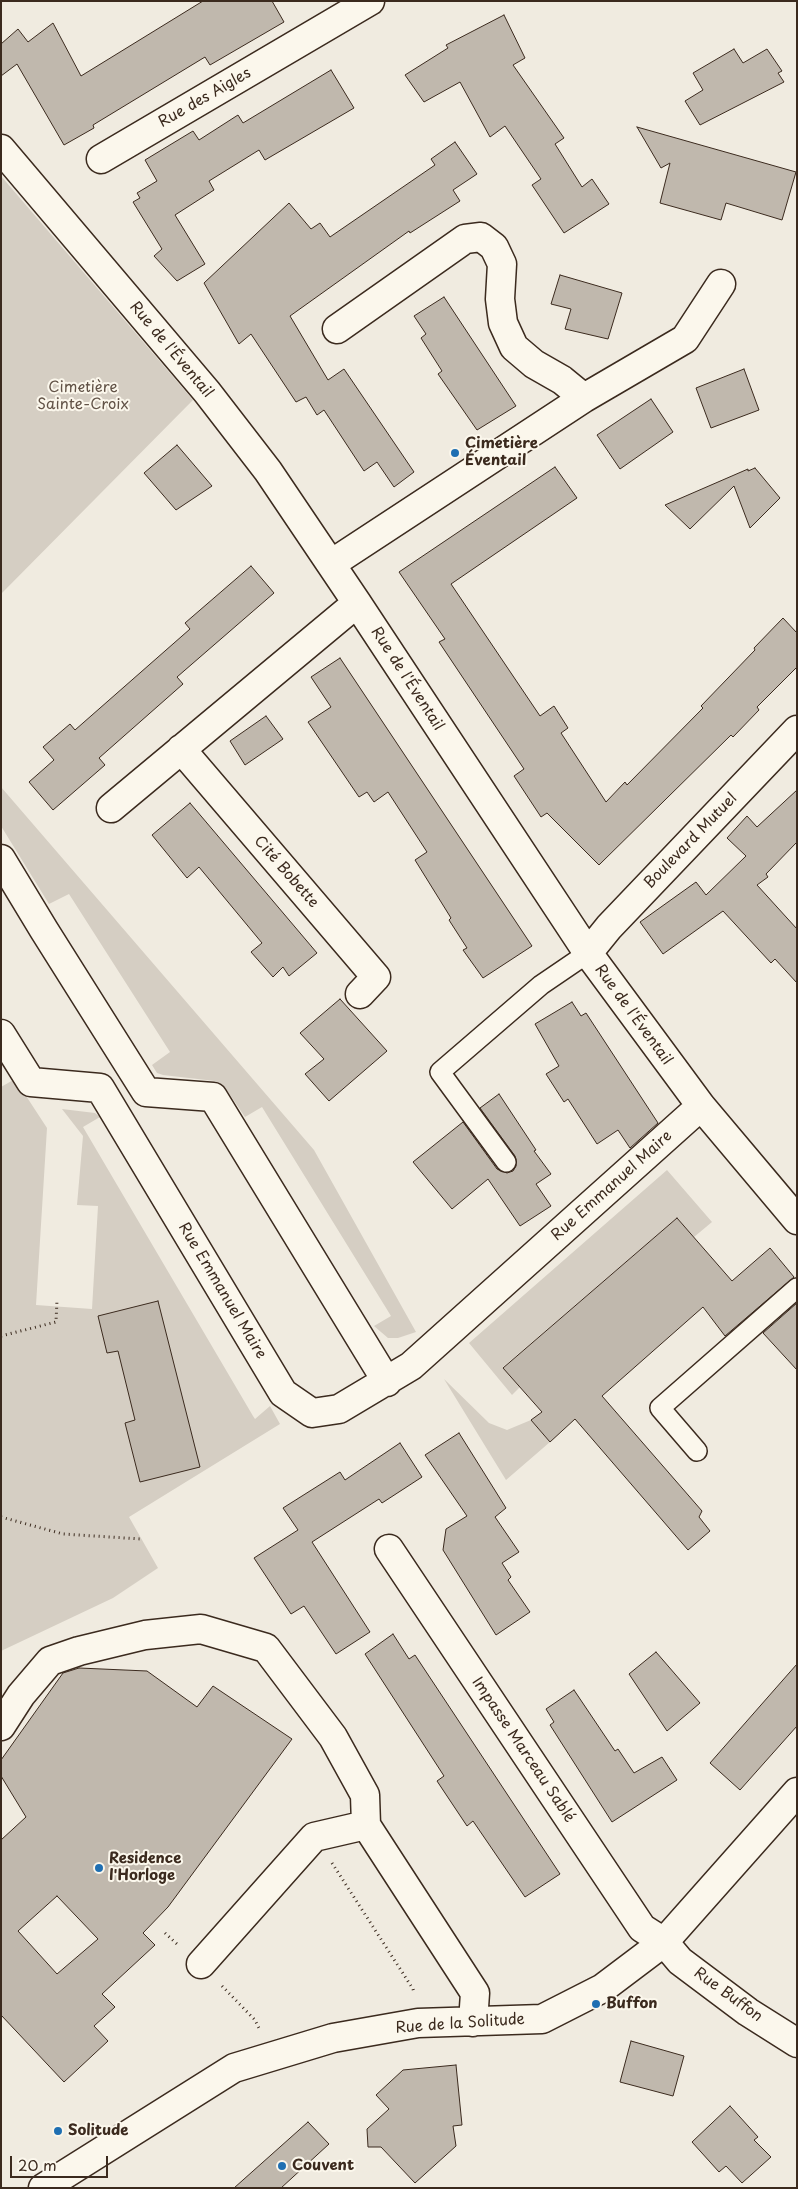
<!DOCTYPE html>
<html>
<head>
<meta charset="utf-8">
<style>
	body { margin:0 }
	#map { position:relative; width:798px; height:2189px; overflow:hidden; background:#f0ebe0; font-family:"Playpen Sans",sans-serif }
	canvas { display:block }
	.frame { position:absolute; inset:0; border:2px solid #3b2a1e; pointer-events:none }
	.scale { position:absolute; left:10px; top:2156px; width:98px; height:22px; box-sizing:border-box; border:2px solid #3b2a1e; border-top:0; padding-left:6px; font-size:15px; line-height:18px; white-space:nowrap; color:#3b2a1e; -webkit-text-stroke:4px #fbf7ec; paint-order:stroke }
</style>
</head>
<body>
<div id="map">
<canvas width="798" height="2189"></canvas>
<div class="frame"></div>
<div class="scale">20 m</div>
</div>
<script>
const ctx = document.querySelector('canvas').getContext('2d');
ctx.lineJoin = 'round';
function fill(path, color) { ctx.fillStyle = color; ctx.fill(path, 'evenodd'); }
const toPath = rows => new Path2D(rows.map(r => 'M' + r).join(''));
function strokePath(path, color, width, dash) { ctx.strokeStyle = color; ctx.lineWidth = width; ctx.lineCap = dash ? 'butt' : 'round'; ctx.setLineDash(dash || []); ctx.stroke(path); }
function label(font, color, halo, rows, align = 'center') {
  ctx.font = font + ' "Playpen Sans",sans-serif'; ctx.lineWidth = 4; ctx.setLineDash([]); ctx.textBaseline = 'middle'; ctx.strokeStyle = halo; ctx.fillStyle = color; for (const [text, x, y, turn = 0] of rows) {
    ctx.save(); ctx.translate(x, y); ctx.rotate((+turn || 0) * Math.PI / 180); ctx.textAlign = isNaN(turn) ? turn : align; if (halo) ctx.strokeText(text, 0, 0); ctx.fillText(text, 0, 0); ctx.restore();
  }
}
fill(toPath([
	[1,176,193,400,1,594],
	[1,787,314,1150,416,1332,398,1338,388,1338,374,1326,391,1316,262,1107,245,1117,224,1086,215,1081,163,1075,157,1073,152,1065,170,1052,69,894,49,904,1,826],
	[15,1079,47,1128,36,1305,92,1309,98,1206,77,1205,83,1136,62,1109,95,1113,100,1117,83,1127,253,1416,255,1419,270,1406,280,1424,129,1517,158,1568,113,1598,1,1651,1,1087],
	[667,1170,712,1222,694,1237,677,1218,503,1367,520,1387,512,1395,469,1343],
	[444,1379,489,1423,507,1430,531,1420,550,1442,506,1480]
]), '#d5cec3');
const building = toPath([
	[203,1,272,1,284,22,210,65,205,57,93,125,94,128,64,145,17,64,1,76,1,44,18,29,28,42,53,23,81,76,203,1],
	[504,15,525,58,513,65,564,138,555,144,582,187,592,179,609,204,564,233,532,185,541,179,505,126,490,137,460,82,424,102,405,75,448,48,446,45,504,15],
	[734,49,743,63,767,49,782,71,778,73,784,82,700,125,685,101,703,90,693,73,734,49],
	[331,70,354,108,265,160,259,150,209,181,214,190,175,215,205,264,177,281,154,256,162,249,133,202,140,198,137,193,157,181,145,160,193,131,199,140,238,115,243,123,331,70],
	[637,127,796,172,782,220,726,203,721,220,660,203,670,163,661,168,637,127],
	[455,142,477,174,453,190,460,201,410,233,409,231,290,316,328,380,344,369,414,472,394,487,377,462,364,471,324,410,317,415,306,397,296,402,251,334,239,344,204,283,289,203,311,229,320,223,330,237,435,165,431,159,455,142],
	[560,275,622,293,608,339,565,329,571,309,551,304,560,275],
	[444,297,516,406,477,430,438,374,442,371,421,338,426,334,414,316,444,297],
	[744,369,759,410,711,428,696,388,744,369],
	[651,399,673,432,620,469,597,435,651,399],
	[177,445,212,486,176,510,144,473,177,445],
	[555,467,577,498,451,584,540,716,554,706,568,728,561,733,606,802,625,782,627,785,703,708,701,706,755,650,754,648,783,618,797,633,797,667,757,707,759,710,733,737,731,735,599,865,547,813,541,817,514,776,524,769,439,642,445,639,399,572,555,467],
	[755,468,780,498,750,528,734,486,690,529,665,505,748,469,748,471,755,468],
	[251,566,274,593,177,677,183,684,99,758,105,765,53,810,29,782,54,760,43,747,70,724,75,730,190,629,185,623,251,566],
	[340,658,532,946,483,978,463,950,467,948,449,920,451,918,415,860,427,852,388,792,374,802,367,792,359,797,308,722,331,707,311,677,340,658],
	[266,716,283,739,245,765,230,741,266,716],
	[797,790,797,842,766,874,768,877,757,885,797,929,797,983,775,959,771,963,723,911,663,954,640,922,696,882,706,895,746,856,727,838,747,816,757,827,797,790],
	[190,803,317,953,289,976,283,967,273,977,251,952,262,943,199,867,187,878,152,835,190,803],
	[340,999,387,1051,329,1101,305,1074,324,1059,300,1033,340,999],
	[572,1002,581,1016,586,1013,658,1123,630,1148,618,1130,597,1144,568,1099,564,1102,546,1074,559,1066,535,1024,572,1002],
	[499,1094,536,1150,534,1151,551,1174,536,1184,551,1206,520,1226,488,1179,452,1209,413,1162,463,1122,497,1169,507,1173,513,1171,516,1166,515,1156,480,1108,499,1094],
	[677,1218,732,1281,770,1248,794,1277,725,1336,703,1307,602,1396,702,1511,699,1517,710,1531,688,1550,575,1419,550,1442,531,1420,542,1412,503,1368,677,1218],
	[158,1301,200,1467,140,1482,125,1423,135,1420,118,1351,107,1353,98,1316,158,1301],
	[797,1303,797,1370,763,1333,797,1303],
	[459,1433,506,1508,495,1517,519,1552,502,1563,511,1577,508,1580,530,1612,496,1635,443,1550,446,1529,467,1516,425,1455,459,1433],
	[400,1443,422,1477,382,1503,379,1499,312,1542,370,1632,336,1654,304,1606,291,1614,254,1558,298,1530,283,1508,340,1472,345,1480,400,1443],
	[393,1634,409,1659,415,1655,560,1874,525,1897,473,1821,467,1826,437,1781,444,1776,365,1654,393,1634],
	[656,1652,700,1703,667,1731,629,1674,656,1652],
	[797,1664,797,1726,740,1790,710,1763,797,1664],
	[79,1668,147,1671,197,1707,213,1686,292,1739,168,1907,143,1933,155,1945,102,1994,115,2007,94,2026,108,2041,64,2082,1,2015,1,1840,26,1817,1,1776,1,1760,63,1673,79,1668],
	[57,1896,98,1939,57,1974,18,1931,57,1896],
	[574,1690,615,1751,618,1749,634,1773,662,1757,677,1780,612,1822,550,1725,554,1722,546,1709,574,1690],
	[631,2041,684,2056,673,2096,620,2082,631,2041],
	[456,2065,462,2125,453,2126,456,2146,415,2183,381,2147,368,2147,367,2129,389,2109,376,2095,403,2070,456,2065],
	[730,2106,758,2137,754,2140,771,2157,742,2183,726,2166,719,2172,692,2142,730,2106],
	[308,2122,329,2144,281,2188,234,2188,308,2122]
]);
fill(building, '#c0b8ad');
strokePath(building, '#3b2a1e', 1);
const service = toPath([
	[506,1162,440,1072,541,985,588,953],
	[697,1451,660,1408,797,1288]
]);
const minor = toPath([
	[1,149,207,392,268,471,357,603,588,953,701,1106,797,1220],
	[101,159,370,1],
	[337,329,465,239,481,237,494,247,502,264,500,299,503,323,514,347,534,364,562,380,584,398],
	[331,564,584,398,685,339,721,284],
	[181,749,376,977,360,994],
	[111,808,357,603],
	[1,859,44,930,146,1092,213,1097,387,1382],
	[588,953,609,927,797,730],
	[1,1034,31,1082,100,1088,283,1393,312,1413,339,1409,411,1366,701,1106],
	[389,1549,642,1928,664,1942,680,1961,748,2012,797,2043],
	[1,1726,21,1695,50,1661,79,1651,145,1635,201,1629,266,1648,333,1737,365,1795,366,1825,475,1993,473,2022],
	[201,1964,314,1837,366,1825],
	[43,2188,234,2068,333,2038,418,2023,542,2019,603,1988,664,1942,797,1792]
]);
strokePath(service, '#3b2a1e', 22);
strokePath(minor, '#3b2a1e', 31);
strokePath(toPath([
	[1,1336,56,1322,57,1300],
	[1,1517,63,1534,141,1539],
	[332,1863,413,1989,414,1993],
	[165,1933,177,1944],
	[222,1986,255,2020,259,2028]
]), '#3b2a1e', 3, [1, 4]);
strokePath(service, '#fbf7ec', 19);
strokePath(minor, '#fbf7ec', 28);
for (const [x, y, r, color] of [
	[455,453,5,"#1f6fb2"],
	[99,1868,5,"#1f6fb2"],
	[596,2004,5,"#1f6fb2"],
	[58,2131,5,"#1f6fb2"],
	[282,2166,5,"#1f6fb2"]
]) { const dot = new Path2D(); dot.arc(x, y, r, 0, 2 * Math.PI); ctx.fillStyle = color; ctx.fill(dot); strokePath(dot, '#fbf7ec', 2); }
label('15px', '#3b2a1e', '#fbf7ec', [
	["Rue des Aigles",205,98,-30],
	["Rue de l'Éventail",171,350,50],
	["Rue de l'Éventail",407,679,57],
	["Boulevard Mutuel",691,841,-46],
	["Cité Bobette",286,872,49],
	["Rue de l'Éventail",633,1015,54],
	["Rue Emmanuel Maire",612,1186,-42],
	["Rue Emmanuel Maire",222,1291,59],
	["Impasse Marceau Sablé",523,1750,56],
	["Rue Buffon",728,1995,36],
	["Rue de la Solitude",460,2024,-4]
]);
label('15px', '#625347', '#fbf7ec', [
	["Cimetière",83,388],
	["Sainte-Croix",83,405]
]);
label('bold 15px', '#3b2a1e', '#fbf7ec', [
	["Cimetière",465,444],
	["Éventail",465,461],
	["Residence",109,1859],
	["l'Horloge",109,1876],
	["Buffon",606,2004],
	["Solitude",68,2131],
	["Couvent",292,2166]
], 'left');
</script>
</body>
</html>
